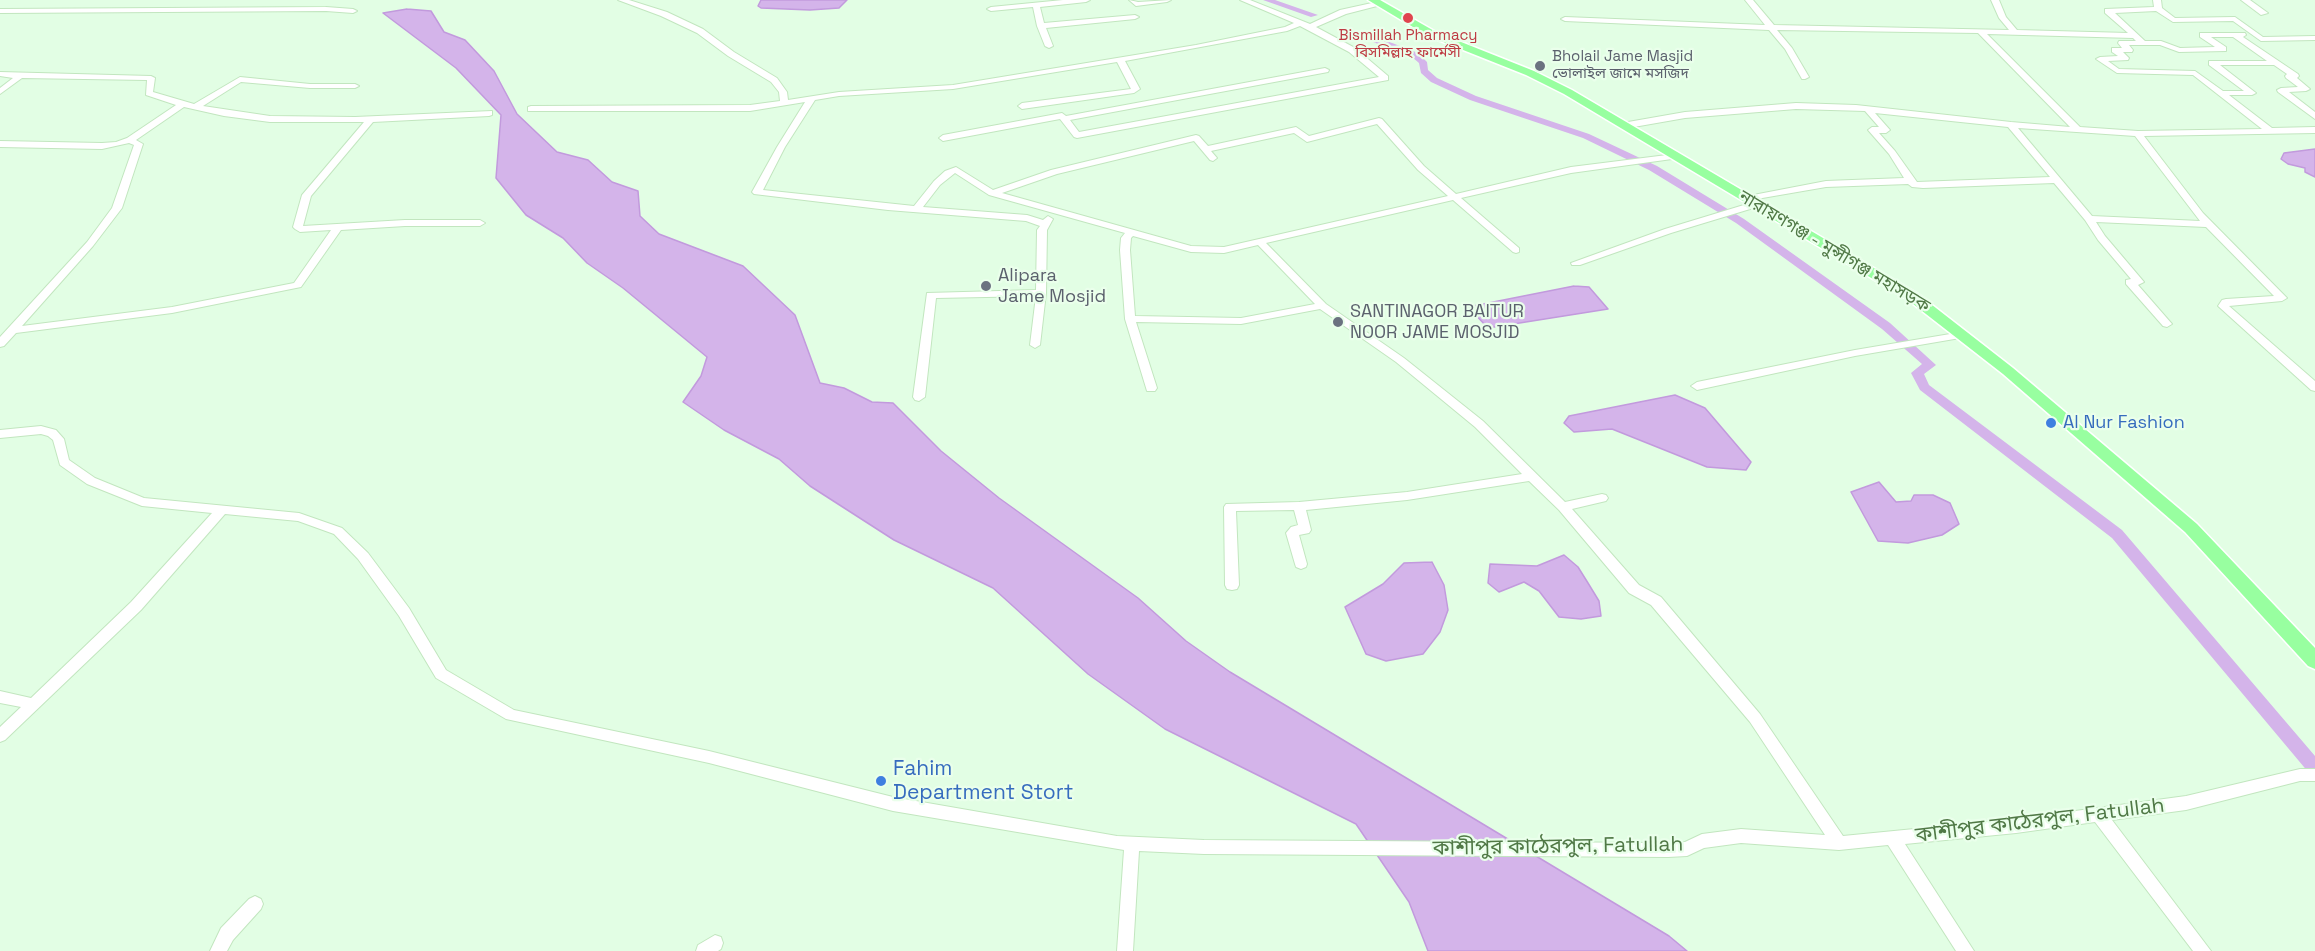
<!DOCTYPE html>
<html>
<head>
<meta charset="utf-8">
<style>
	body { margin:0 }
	canvas { display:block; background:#e2fee4 }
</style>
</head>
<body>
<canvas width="2315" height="951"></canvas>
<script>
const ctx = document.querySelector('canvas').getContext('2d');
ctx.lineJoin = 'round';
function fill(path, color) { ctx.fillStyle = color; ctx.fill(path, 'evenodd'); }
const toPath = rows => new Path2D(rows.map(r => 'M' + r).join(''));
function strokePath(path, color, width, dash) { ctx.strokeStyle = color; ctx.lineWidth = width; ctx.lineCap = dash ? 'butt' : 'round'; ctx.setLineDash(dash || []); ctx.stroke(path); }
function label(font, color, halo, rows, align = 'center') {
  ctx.font = font + ' "Space Grotesk","Noto Sans Bengali",sans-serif'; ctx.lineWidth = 4.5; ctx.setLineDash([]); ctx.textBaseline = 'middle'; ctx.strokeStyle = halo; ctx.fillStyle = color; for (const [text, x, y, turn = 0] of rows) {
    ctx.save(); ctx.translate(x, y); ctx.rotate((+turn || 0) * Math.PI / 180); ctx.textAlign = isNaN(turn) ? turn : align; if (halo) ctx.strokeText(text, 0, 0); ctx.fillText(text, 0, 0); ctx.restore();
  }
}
const water = toPath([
	[761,0,847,0,839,8,810,10,761,8,758,6,761,0],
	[407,9,431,11,444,32,465,40,494,71,517,114,557,152,588,160,612,182,638,191,640,216,659,234,743,266,795,315,820,383,844,388,872,402,893,403,941,451,999,498,1138,598,1186,641,1230,672,1669,936,1687,951,1428,951,1409,902,1356,824,1165,729,1088,674,993,588,894,540,810,486,779,459,724,430,683,402,701,376,707,357,623,288,587,263,563,238,526,215,496,178,501,115,456,68,383,13,407,9],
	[2315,149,2315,177,2305,172,2305,168,2288,164,2281,159,2284,153,2315,149],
	[1574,286,1589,287,1608,309,1488,328,1468,307,1574,286],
	[1675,395,1705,408,1751,462,1746,470,1707,467,1612,429,1574,432,1564,423,1569,416,1675,395],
	[1879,482,1896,502,1911,501,1914,495,1933,495,1950,503,1959,524,1942,535,1908,543,1878,541,1851,492,1879,482],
	[1564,555,1578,567,1588,583,1599,601,1601,616,1581,619,1559,617,1539,591,1524,582,1499,592,1488,583,1490,564,1537,566,1564,555],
	[1432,562,1444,585,1448,610,1440,632,1423,654,1386,661,1366,654,1345,607,1383,584,1404,563,1432,562]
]);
fill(water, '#d4b4ea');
strokePath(water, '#c29add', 1.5);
fill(toPath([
	[1263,0,1275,0,1318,15,1311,17,1263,0],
	[1355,31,1361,31,1418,53,1427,62,1428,70,1437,78,1476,96,1589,134,1657,166,1744,219,1890,323,1936,365,1924,374,1929,385,2122,530,2315,756,2315,775,2309,773,2112,538,1920,390,1911,373,1922,364,1882,329,1736,223,1649,170,1583,138,1470,100,1431,82,1421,73,1419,63,1412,57,1355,35,1355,31]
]), '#d4b4ea');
const minor = toPath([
	[618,0,629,0,667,12,703,29,734,52,777,78,787,92,788,100,839,92,953,85,1196,45,1285,27,1294,23,1240,0,1250,0,1310,24,1340,10,1381,1,1381,5,1346,14,1316,27,1355,48,1388,76,1388,80,1077,138,1074,137,1060,119,943,141,939,138,943,135,1062,113,1066,116,1325,68,1329,70,1328,72,1070,120,1079,132,1379,77,1349,52,1300,26,1287,31,1125,61,1140,89,1134,93,1022,109,1018,106,1022,103,1131,89,1117,62,953,89,839,96,815,100,785,147,763,190,914,206,934,181,945,171,956,167,993,190,1051,170,1196,135,1199,136,1208,146,1296,127,1309,136,1379,118,1382,119,1424,166,1456,194,1571,167,1675,154,1675,158,1672,159,1571,173,1461,198,1519,248,1519,252,1516,253,1513,252,1453,200,1266,243,1326,304,1404,358,1483,421,1565,502,1602,494,1606,495,1608,498,1606,501,1572,509,1639,585,1661,597,1760,714,1843,836,2016,819,2186,796,2300,769,2315,769,2315,781,2300,781,2186,810,2112,820,2211,951,2193,951,2095,822,2016,833,1905,844,1974,951,1956,951,1888,845,1839,850,1741,843,1704,848,1687,856,1668,857,1204,854,1139,851,1133,951,1117,951,1124,850,893,811,709,763,506,719,436,678,399,616,358,559,334,534,298,521,225,514,141,610,5,740,0,742,0,727,21,707,0,703,0,691,31,698,131,602,212,513,142,506,87,484,60,465,53,440,48,436,41,434,0,438,0,430,41,426,56,430,64,439,69,460,95,478,144,498,299,513,342,528,368,553,409,608,446,670,514,710,709,751,893,797,1117,836,1204,840,1668,843,1685,842,1702,834,1741,829,1825,835,1750,722,1651,605,1629,593,1559,510,1529,481,1407,500,1306,510,1311,530,1309,533,1299,535,1307,564,1306,567,1301,569,1296,567,1295,564,1286,533,1291,527,1298,525,1294,510,1236,511,1239,585,1237,589,1232,590,1227,589,1225,585,1224,507,1226,504,1299,502,1407,492,1522,474,1475,427,1396,362,1320,309,1241,324,1136,322,1157,388,1155,391,1147,391,1125,319,1120,250,1121,238,1125,233,989,195,955,173,940,185,923,207,1027,215,1043,220,1048,216,1053,219,1047,230,1046,293,1040,345,1035,348,1030,345,1036,296,936,298,925,397,919,401,915,400,913,397,927,293,1036,290,1037,230,1040,226,1026,221,888,210,754,194,752,192,777,147,805,102,750,111,528,111,528,107,531,106,750,105,780,101,779,92,771,82,728,56,697,33,661,16,618,0],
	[1377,124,1418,170,1448,196,1224,247,1191,246,1002,193,1057,174,1194,141,1210,160,1213,161,1217,158,1211,151,1294,133,1307,142,1377,124],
	[1133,236,1191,252,1224,253,1258,245,1315,304,1241,318,1135,316,1130,250,1131,238,1133,236],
	[1063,0,1090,0,1086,2,1040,7,1044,23,1135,15,1139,17,1135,19,1046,28,1053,46,1049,48,1045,46,1037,26,1033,7,991,11,987,9,991,7,1063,0],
	[1129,0,1138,2,1171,0,1167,2,1136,6,1129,0],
	[1745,0,1753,0,1774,25,2009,30,1999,18,1991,0,1999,0,2006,17,2017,30,2128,33,2105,13,2105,9,2154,7,2153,0,2161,0,2162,8,2175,18,2235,17,2263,37,2315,36,2315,40,2261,41,2233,21,2173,22,2156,11,2115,13,2145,41,2161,41,2180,48,2215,47,2200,37,2200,33,2245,33,2246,35,2243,37,2298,74,2299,76,2297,78,2310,89,2306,91,2289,92,2315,112,2315,119,2278,92,2277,90,2281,88,2298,87,2286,78,2285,76,2287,74,2274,65,2220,65,2256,93,2252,95,2229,95,2272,128,2315,127,2315,133,2144,136,2203,213,2287,298,2282,301,2229,306,2315,381,2315,391,2311,390,2218,306,2222,300,2226,299,2274,296,2206,227,2096,222,2105,236,2144,282,2138,285,2172,324,2167,327,2163,326,2126,284,2126,280,2131,279,2098,240,2085,220,2054,183,1923,188,1912,187,1908,184,1826,187,1745,201,1743,199,1748,196,1826,181,1904,178,1889,154,1868,130,1872,127,1879,127,1865,111,1796,109,1685,118,1628,128,1624,125,1628,122,1685,112,1796,103,1856,105,2011,122,2070,127,1978,33,1777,30,1792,48,1809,77,1805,79,1802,79,1785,49,1769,30,1565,21,1561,19,1565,17,1765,25,1745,0],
	[1987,34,2133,38,2136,41,2119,41,2118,43,2122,48,2112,48,2112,52,2118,56,2100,57,2096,59,2117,73,2193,75,2262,129,2138,131,2080,127,1987,34],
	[2211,37,2233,37,2267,61,2209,61,2209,65,2244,91,2223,91,2195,71,2119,69,2108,61,2128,60,2129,58,2123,52,2132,52,2133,50,2129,45,2160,45,2179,52,2226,51,2226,47,2211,37],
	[1875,113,2008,127,2050,177,1917,182,1895,151,1879,133,1886,133,1890,130,1875,113],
	[2018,128,2135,136,2200,221,2092,216,2018,128],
	[2241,0,2250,0,2268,13,2261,15,2241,0],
	[326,7,353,9,357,11,353,13,326,11,0,13,0,9,326,7],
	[0,72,151,76,155,78,153,92,194,104,240,77,310,84,355,84,359,86,355,88,310,88,241,82,203,106,270,116,355,117,492,111,492,115,489,116,373,122,311,196,303,226,405,220,480,220,485,223,480,226,405,226,341,230,301,287,172,313,16,333,4,346,0,347,0,337,87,242,112,208,134,145,129,143,102,149,0,147,0,141,102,143,116,142,127,138,176,105,146,95,147,80,22,78,0,94,0,88,13,78,0,76,0,72],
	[184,107,224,116,270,122,364,122,302,195,293,227,295,229,300,232,331,230,294,283,172,307,22,326,93,246,122,208,143,144,136,140,184,107],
	[1757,201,1760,202,1760,206,1671,233,1580,265,1572,265,1571,263,1665,229,1757,201],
	[1962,332,1966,333,1967,335,1966,337,1855,356,1697,390,1691,386,1697,382,1855,350,1962,332],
	[255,896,261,899,263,904,261,909,233,940,227,951,210,951,221,928,249,899,255,896],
	[715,935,721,937,723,943,721,949,718,951,696,951,698,945,715,935]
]);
const major = toPath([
	[1368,0,1380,0,1436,32,1534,71,1572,90,1918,294,2013,368,2197,524,2315,648,2315,669,2308,666,2185,532,2003,374,1908,300,1564,94,1526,75,1428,36,1368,0]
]);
strokePath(minor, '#c2e6bf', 2);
strokePath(major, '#fff', 3);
fill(minor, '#fff');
fill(major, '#98ffa0');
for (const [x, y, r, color] of [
	[1408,18,6,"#e0444e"],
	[1540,66,6,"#6b7280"],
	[986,286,6,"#6b7280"],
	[1338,322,6,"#6b7280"],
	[2051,423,6,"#3f7fe0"],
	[881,781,6,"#3f7fe0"]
]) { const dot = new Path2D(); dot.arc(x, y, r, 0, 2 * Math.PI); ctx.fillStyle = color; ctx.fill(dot); strokePath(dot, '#eaffeb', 2); }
label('15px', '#be3a42', '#eaffeb', [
	["Bismillah Pharmacy",1408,36],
	["বিসমিল্লাহ ফার্মেসী",1408,53]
]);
label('15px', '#5b616d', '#eaffeb', [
	["Bholail Jame Masjid",1552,57],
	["ভোলাইল জামে মসজিদ",1552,74]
], 'left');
label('18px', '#507946', '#eaffeb', [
	["নারায়ণগঞ্জ - মুন্সীগঞ্জ মহাসড়ক",1834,252,31]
]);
label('18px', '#5b616d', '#eaffeb', [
	["Alipara",998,276],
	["Jame Mosjid",998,297],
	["SANTINAGOR BAITUR",1350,312],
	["NOOR JAME MOSJID",1350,333]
], 'left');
label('18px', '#366cbe', '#eaffeb', [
	["Al Nur Fashion",2063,423]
], 'left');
label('21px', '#366cbe', '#eaffeb', [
	["Fahim",893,769],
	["Department Stort",893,793]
], 'left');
label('21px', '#507946', '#eaffeb', [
	["কাশীপুর কাঠেরপুল, Fatullah",2040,821,-7],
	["কাশীপুর কাঠেরপুল, Fatullah",1558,847,-1]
]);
</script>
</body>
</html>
